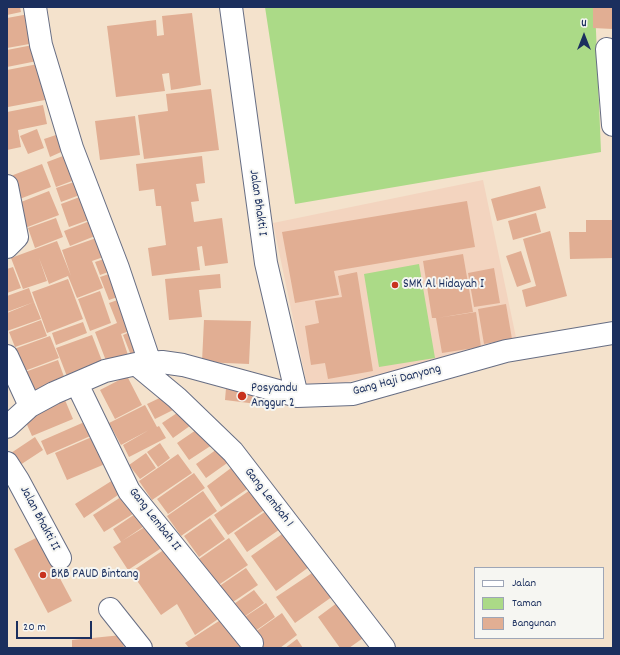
<!DOCTYPE html>
<html>
<head>
<meta charset="utf-8">
<style>
	body { margin:0 }
	#map { position:relative; width:620px; height:655px; overflow:hidden; background:#f4e2cc; font-family:Dekko,sans-serif }
	canvas { display:block }
	.frame { position:absolute; inset:0; border:8px solid #1b2f5e; pointer-events:none }
	.legend { position:absolute; left:474px; top:567px; width:130px; height:72px; box-sizing:border-box; background:#f6f6f2; border:1px solid #9ea6b7; margin:0; padding:5px 7px; list-style:none; font-size:12px; color:#1b2f5e }
	.legend li { display:flex; align-items:center; gap:8px; height:20px }
	.legend b { width:20px; border:1px solid #9ea6b7 }
	.north { position:absolute; left:564px; top:16px; width:40px; height:40px; -webkit-text-stroke:3px #f6f6f2; paint-order:stroke; rotate:0deg; font-size:11px; font-weight:700; line-height:16px; text-align:center; color:#1b2f5e }
	.north::after { content:''; display:block; margin:auto; width:14px; height:18px; background:#1b2f5e; clip-path:polygon(50% 0,100% 100%,50% 72%,0 100%) }
	.scale { position:absolute; left:16px; top:621px; width:76px; height:18px; box-sizing:border-box; border:2px solid #1b2f5e; border-top:0; padding-left:5px; font-size:12px; line-height:14px; white-space:nowrap; color:#1b2f5e; -webkit-text-stroke:3px #f6f6f2; paint-order:stroke }
</style>
</head>
<body>
<div id="map">
<canvas width="620" height="655"></canvas>
<div class="frame"></div>
<ul class="legend">
<li><b style="height:5px;background:#fff"></b>Jalan</li>
<li><b style="height:11px;background:#abda87"></b>Taman</li>
<li><b style="height:11px;background:#e1ae93"></b>Bangunan</li>
</ul>
<div class="north">U</div>
<div class="scale">20 m</div>
</div>
<script>
const ctx = document.querySelector('canvas').getContext('2d');
ctx.lineJoin = 'round';
function fill(path, color) { ctx.fillStyle = color; ctx.fill(path, 'evenodd'); }
const toPath = rows => new Path2D(rows.map(r => 'M' + r).join(''));
function strokePath(path, color, width, dash) { ctx.strokeStyle = color; ctx.lineWidth = width; ctx.lineCap = dash ? 'butt' : 'round'; ctx.setLineDash(dash || []); ctx.stroke(path); }
function label(font, color, halo, rows, align = 'center') {
  ctx.font = font + ' Dekko,sans-serif'; ctx.lineWidth = 4; ctx.setLineDash([]); ctx.textBaseline = 'middle'; ctx.strokeStyle = halo; ctx.fillStyle = color; for (const [text, x, y, turn = 0] of rows) {
    ctx.save(); ctx.translate(x, y); ctx.rotate((+turn || 0) * Math.PI / 180); ctx.textAlign = isNaN(turn) ? turn : align; if (halo) ctx.strokeText(text, 0, 0); ctx.fillText(text, 0, 0); ctx.restore();
  }
}
fill(toPath([
	[483,180,518,347,308,390,273,223]
]), '#f3d4bf');
fill(toPath([
	[265,7,595,7,601,152,295,204],
	[419,264,435,358,379,367,364,274]
]), '#abda87');
fill(toPath([
	[7,7,20,7,21,12,7,15],
	[593,7,613,7,613,29,593,28],
	[192,13,201,85,171,90,169,73,162,74,165,91,116,97,107,26,156,20,157,36,164,35,162,16],
	[29,14,35,43,7,48,7,18],
	[38,44,42,60,7,67,7,50],
	[38,64,45,100,8,107,7,70],
	[211,89,219,150,144,159,138,115,168,111,166,94],
	[43,105,47,124,18,130,21,147,7,150,7,112],
	[135,116,140,155,100,160,95,121],
	[37,129,44,148,28,154,20,136],
	[65,132,70,148,50,157,44,139],
	[71,153,80,178,56,187,47,162],
	[202,156,205,183,196,184,199,201,191,202,194,222,222,218,228,263,205,266,202,246,197,247,200,270,152,276,148,248,166,245,161,206,156,206,154,189,139,191,136,164],
	[42,164,51,187,17,200,8,177],
	[80,180,85,193,61,202,56,188],
	[540,186,546,208,497,221,491,199],
	[49,191,59,215,25,228,16,204],
	[85,195,94,218,69,227,61,204],
	[467,201,475,247,334,271,339,295,295,303,282,232],
	[536,213,541,232,513,240,508,221],
	[56,218,63,237,35,248,28,228],
	[95,219,100,234,70,246,64,231],
	[586,220,613,220,613,258,570,259,569,232,586,232],
	[550,231,567,296,526,307,522,290,536,286,523,239],
	[102,236,109,255,92,261,103,288,77,298,68,276,49,284,39,258,47,281,23,289,11,258,57,241,71,276,62,250],
	[521,251,531,282,517,287,506,256],
	[463,254,473,312,437,318,476,312,481,347,442,353,436,318,432,318,423,261],
	[113,256,117,269,100,275,95,262],
	[13,267,21,288,7,293,7,269],
	[494,268,500,303,474,307,468,273],
	[118,271,126,294,109,300,100,277],
	[357,272,373,371,328,379,325,363,311,365,305,326,319,323,315,301,342,297,338,276],
	[220,274,221,288,199,290,202,317,169,320,165,279],
	[68,279,83,319,47,333,32,292],
	[29,288,34,302,7,312,7,296],
	[100,291,111,323,90,331,78,299],
	[126,297,138,328,121,334,129,358,108,366,95,332,117,323,109,303],
	[34,302,41,319,7,331,7,313],
	[506,304,512,339,484,344,478,309],
	[41,320,47,336,15,347,9,332],
	[204,320,251,321,249,364,202,362],
	[83,322,87,333,56,345,52,333],
	[137,329,146,353,132,358,123,335],
	[92,335,104,366,68,379,56,348],
	[50,336,59,358,22,372,14,349],
	[58,360,67,385,35,397,25,372],
	[127,376,142,405,115,419,100,390],
	[226,388,258,392,257,404,225,400],
	[168,394,175,409,155,419,147,404],
	[65,400,73,419,32,436,24,418],
	[145,405,157,427,159,426,166,438,129,457,123,445,149,430,121,445,109,423],
	[183,409,194,423,173,438,162,423],
	[89,420,95,434,47,455,41,441],
	[199,428,212,445,189,460,177,443],
	[94,436,105,464,67,480,55,453],
	[35,437,43,450,17,467,8,455],
	[160,443,170,458,158,467,147,452],
	[220,447,230,461,206,478,196,464],
	[146,453,156,468,140,479,129,465],
	[178,454,192,473,152,500,139,481],
	[235,465,250,487,221,507,207,486],
	[194,473,205,488,168,514,157,499],
	[113,480,121,493,84,518,75,504],
	[256,486,270,506,228,535,214,515],
	[203,491,217,511,181,536,167,516],
	[121,497,133,514,104,532,93,515],
	[269,509,283,527,247,552,234,533],
	[141,510,149,523,122,541,148,525,163,547,128,570,113,547,121,542,113,529],
	[210,518,225,539,199,557,184,536],
	[285,532,309,567,276,591,251,556],
	[38,537,72,601,48,613,14,549],
	[229,538,248,565,217,586,199,559],
	[168,547,221,617,195,635,177,604,161,615,131,572],
	[246,568,258,585,230,604,218,587],
	[318,569,336,594,295,623,276,597],
	[254,590,264,603,241,619,231,606],
	[341,600,366,636,349,648,340,648,318,617],
	[266,603,275,617,251,634,240,620],
	[282,613,297,635,280,648,256,648,248,637],
	[222,619,249,648,189,648,185,643],
	[122,635,124,648,72,648,72,640],
	[297,639,303,648,285,648]
]), '#e1ae93');
const minor = toPath([
	[35,7,41,45,72,148,118,268,150,363],
	[231,7,266,263,297,396],
	[607,49,613,125],
	[7,186,17,237,7,247],
	[7,356,30,406],
	[136,364,177,398,233,452,384,648],
	[77,384,129,491,252,643],
	[7,427,30,406,54,393,105,371,136,364,162,362,183,365,297,396,353,394,506,351,613,333],
	[7,463,18,480,60,558],
	[110,609,141,648]
]);
strokePath(minor, '#676e84', 24);
strokePath(minor, '#fff', 22);
for (const [x, y, r, color] of [
	[395,285,4,"#c8321e"],
	[242,396,5,"#c8321e"],
	[43,575,4,"#c8321e"]
]) { const dot = new Path2D(); dot.arc(x, y, r, 0, 2 * Math.PI); ctx.fillStyle = color; ctx.fill(dot); strokePath(dot, '#f6f6f2', 1.5); }
label('13px', '#1b2f5e', '#f6f6f2', [
	["Jalan Bhakti I",257,203,82],
	["Gang Haji Danyong",397,381,-15],
	["Gang Lembah 1",268,498,52],
	["Jalan Bhakti II",39,519,62],
	["Gang Lembah II",154,520,52]
]);
label('13px', '#1b2f5e', '#f6f6f2', [
	["SMK Al Hidayah I",403,285],
	["Posyandu",251,389],
	["Anggur 2",251,404],
	["BKB PAUD Bintang",51,575]
], 'left');
</script>
</body>
</html>
